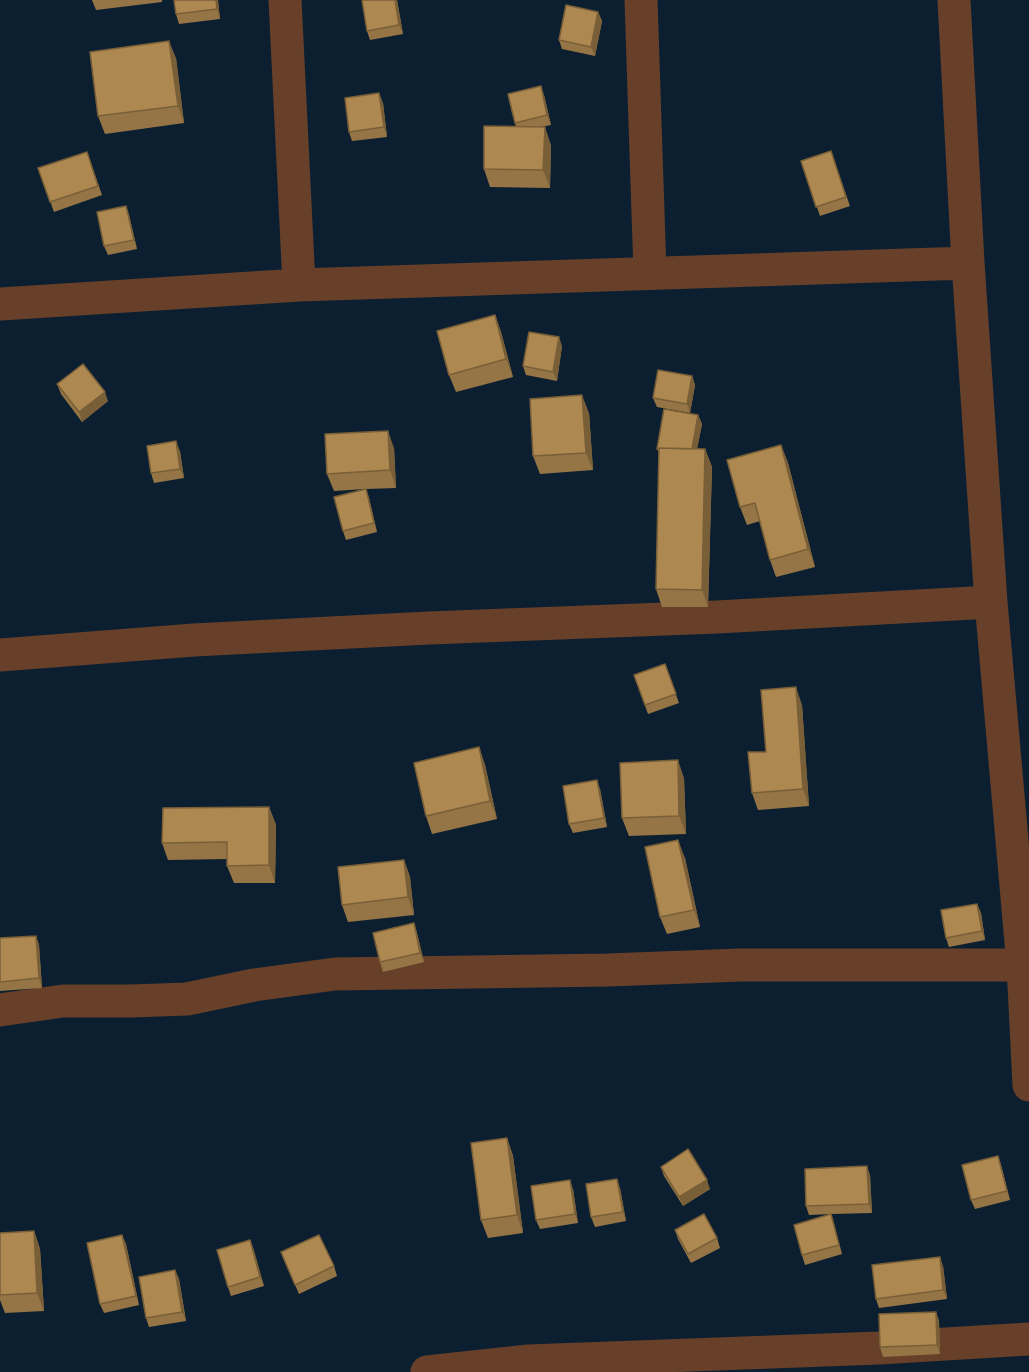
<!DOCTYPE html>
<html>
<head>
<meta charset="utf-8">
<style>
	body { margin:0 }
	canvas { display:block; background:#0c1f30 }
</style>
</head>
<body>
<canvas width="1029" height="1372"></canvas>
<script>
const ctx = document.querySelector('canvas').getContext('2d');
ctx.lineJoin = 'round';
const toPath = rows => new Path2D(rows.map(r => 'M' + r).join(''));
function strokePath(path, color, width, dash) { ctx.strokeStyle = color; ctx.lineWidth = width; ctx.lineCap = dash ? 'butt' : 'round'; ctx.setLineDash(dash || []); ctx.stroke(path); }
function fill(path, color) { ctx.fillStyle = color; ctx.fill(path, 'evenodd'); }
strokePath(toPath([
	[285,0,299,285],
	[641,0,650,273],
	[954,0,968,263,991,602,1023,965,1029,1085],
	[0,304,299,285,968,263],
	[0,655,194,640,429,628,717,617,991,602],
	[0,1010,63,1001,131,1001,187,999,254,985,335,974,608,970,741,965,1029,965],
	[427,1372,529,1361,879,1348,1029,1339]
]), '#684029', 33);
fill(toPath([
	[92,0,162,0,162,2,96,10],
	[174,0,218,0,220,19,179,24,176,14],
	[397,0,403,34,370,40,367,31],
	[598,12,602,21,595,56,562,49,559,40],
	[176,58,184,123,105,134,98,116],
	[544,95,551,125,540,127,551,145,550,188,490,187,484,169,516,127,515,123],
	[383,103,387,137,352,141,349,132],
	[831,151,850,206,820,216,801,161],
	[87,152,102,195,54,212,38,168],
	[126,206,129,215,137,249,108,255,104,246],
	[495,315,501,332,513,377,456,392,449,375],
	[562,346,557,381,526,375,523,366],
	[692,376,695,385,690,413,657,407,653,398],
	[57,384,108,401,82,422,61,394],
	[589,413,593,470,540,474,533,456],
	[698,415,702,424,697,449,705,449,712,467,708,607,662,607,656,589,659,453,657,449],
	[781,445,788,463,815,567,776,577,770,560,760,521,747,525,740,507],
	[394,448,396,488,366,489,369,498,377,532,346,540,343,531,365,489,334,491,327,474],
	[180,451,184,478,154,483,151,473],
	[665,664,679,703,648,714,634,675],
	[802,705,809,806,758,810,752,793,766,752],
	[479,747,485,765,497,819,432,834,426,816],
	[684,778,686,834,629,836,622,818],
	[600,789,607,827,573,833,569,824],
	[269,807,276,825,275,883,234,883,227,866,227,859,168,860,162,843],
	[685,858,700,927,667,934,660,917],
	[404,860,410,877,414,915,348,922,342,905],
	[977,904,981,913,985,940,949,947,946,938],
	[414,923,417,933,424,962,383,972,380,962],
	[36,936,39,945,42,988,0,991,0,938],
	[507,1138,513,1156,523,1233,488,1238,481,1220],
	[1001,1165,1010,1200,975,1209,971,1200],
	[661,1167,710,1189,683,1206,664,1176],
	[870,1175,872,1213,831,1214,842,1254,805,1265,802,1255,831,1214,809,1215,806,1206],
	[620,1188,626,1221,595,1227,591,1217],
	[573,1189,578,1223,540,1229,536,1220],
	[675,1230,717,1238,720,1248,691,1263,678,1239],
	[34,1231,40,1249,44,1311,5,1313,0,1300,0,1295],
	[122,1235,126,1244,139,1305,104,1313,100,1304],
	[250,1240,264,1286,231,1296,228,1287],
	[281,1252,334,1266,337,1276,299,1294],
	[943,1266,947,1299,879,1308,876,1299],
	[175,1270,179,1279,186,1321,149,1327,146,1318],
	[936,1312,939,1321,940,1354,883,1357,880,1347]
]), '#957545');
fill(toPath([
	[216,0,218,0,220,19,217,9],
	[395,0,397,0,403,34,399,25],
	[598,12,602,21,595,56,591,47],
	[169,41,176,58,184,123,178,106],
	[541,86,544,95,551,125,547,115],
	[379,93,383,103,387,137,384,127],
	[545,127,551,145,550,188,543,170],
	[126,206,129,215,137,249,134,240],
	[495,315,501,332,513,377,506,359],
	[559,337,562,346,557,381,553,372],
	[692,376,695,385,690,413,687,404],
	[105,392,108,401,82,422,79,412],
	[582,395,589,413,593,470,586,453],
	[698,415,702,424,694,464,691,455],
	[388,431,394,448,396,488,390,470],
	[176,441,180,451,184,478,180,469],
	[781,445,788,463,815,567,808,549],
	[705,449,712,467,708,607,702,590],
	[366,489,369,498,377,532,374,523],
	[796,687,802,705,809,806,803,789],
	[479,747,485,765,497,819,490,801],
	[678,760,684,778,686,834,679,816],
	[597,780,600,789,607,827,604,818],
	[269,807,276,825,275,883,269,865],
	[678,840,685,858,700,927,694,910],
	[404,860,410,877,414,915,408,897],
	[977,904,981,913,985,940,982,931],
	[414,923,417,933,424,962,420,953],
	[36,936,39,945,42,988,39,978],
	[507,1138,513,1156,523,1233,517,1215],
	[998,1156,1001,1165,1010,1200,1007,1191],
	[867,1166,870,1175,872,1213,869,1204],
	[617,1179,620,1188,626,1221,623,1212],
	[570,1180,573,1189,578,1223,575,1214],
	[707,1180,710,1189,683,1206,679,1197],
	[831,1214,834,1224,842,1254,839,1245],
	[34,1231,40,1249,44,1311,37,1293],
	[122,1235,126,1244,139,1305,136,1296],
	[250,1240,254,1250,264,1286,260,1277],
	[940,1257,943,1266,947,1299,943,1290],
	[175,1270,179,1279,186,1321,182,1312],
	[936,1312,939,1321,940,1354,937,1345]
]), '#795f38');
const building = toPath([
	[174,0,216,0,217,9,176,14,174,0],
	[362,0,395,0,399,25,367,31,362,0],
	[566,5,598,12,591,47,559,40,566,5],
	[169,41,178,106,98,116,90,52,169,41],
	[541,86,547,115,515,123,508,94,541,86],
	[379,93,384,127,349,132,345,98,379,93],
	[484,126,545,127,543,170,484,169,484,126],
	[831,151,846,197,816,207,801,161,831,151],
	[87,152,98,186,50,202,38,168,87,152],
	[126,206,134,240,104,246,97,212,126,206],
	[495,315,506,359,449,375,437,331,495,315],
	[529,332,559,337,553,372,523,366,529,332],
	[83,364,105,392,79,412,57,384,83,364],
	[658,370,692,376,687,404,653,398,658,370],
	[582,395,586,453,533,456,530,399,582,395],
	[664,409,698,415,692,449,659,448,659,450,657,449,664,409],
	[388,431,390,470,327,474,325,434,388,431],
	[176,441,180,469,151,473,147,446,176,441],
	[781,445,808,549,770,560,755,503,740,507,727,460,781,445],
	[659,448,705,449,702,590,656,589,659,448],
	[366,489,374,523,343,531,334,497,366,489],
	[665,664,676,694,645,705,634,675,665,664],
	[796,687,803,789,752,793,748,752,766,752,761,690,796,687],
	[479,747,490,801,426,816,414,763,479,747],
	[678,760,679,816,622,818,620,763,678,760],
	[597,780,604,818,569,824,563,786,597,780],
	[269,807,269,865,227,866,227,842,162,843,163,808,269,807],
	[678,840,694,910,660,917,645,847,678,840],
	[404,860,408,897,342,905,338,867,404,860],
	[977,904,982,931,946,938,941,910,977,904],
	[414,923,420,953,380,962,373,933,414,923],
	[36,936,39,978,0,982,0,938,36,936],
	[507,1138,517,1215,481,1220,471,1143,507,1138],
	[688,1149,707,1180,679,1197,661,1167,688,1149],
	[998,1156,1007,1191,971,1200,962,1165,998,1156],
	[867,1166,869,1204,806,1206,805,1169,867,1166],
	[617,1179,623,1212,591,1217,586,1184,617,1179],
	[570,1180,575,1214,536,1220,531,1186,570,1180],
	[704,1214,717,1238,688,1254,675,1230,704,1214],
	[831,1214,839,1245,802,1255,794,1225,831,1214],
	[34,1231,37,1293,0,1295,0,1233,34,1231],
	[122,1235,136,1296,100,1304,87,1243,122,1235],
	[319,1235,334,1266,295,1285,281,1252,319,1235],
	[250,1240,260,1277,228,1287,217,1250,250,1240],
	[940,1257,943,1290,876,1299,872,1265,940,1257],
	[175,1270,182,1312,146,1318,139,1277,175,1270],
	[936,1312,937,1345,880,1347,879,1314,936,1312]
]);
fill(building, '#ad8850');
strokePath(building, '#795f38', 1.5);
</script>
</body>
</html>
